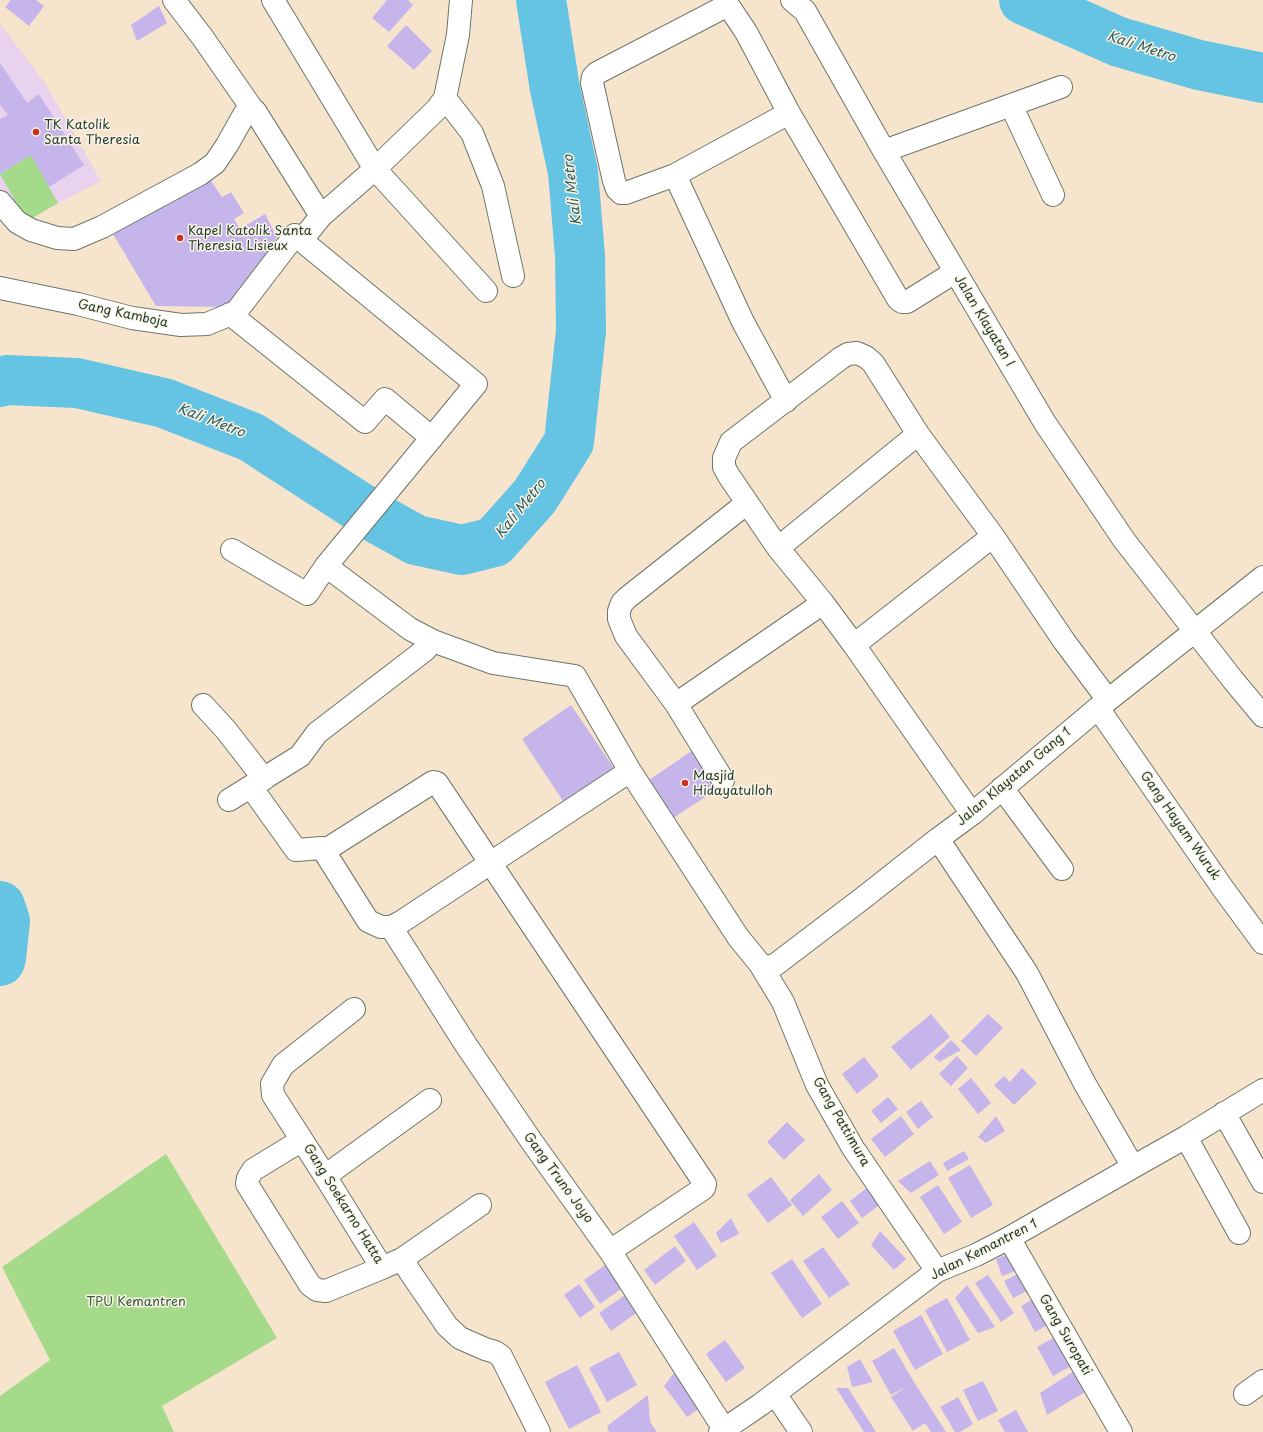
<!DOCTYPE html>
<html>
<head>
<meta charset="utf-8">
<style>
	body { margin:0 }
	canvas { display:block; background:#f7e4cc }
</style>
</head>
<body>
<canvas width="1263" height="1432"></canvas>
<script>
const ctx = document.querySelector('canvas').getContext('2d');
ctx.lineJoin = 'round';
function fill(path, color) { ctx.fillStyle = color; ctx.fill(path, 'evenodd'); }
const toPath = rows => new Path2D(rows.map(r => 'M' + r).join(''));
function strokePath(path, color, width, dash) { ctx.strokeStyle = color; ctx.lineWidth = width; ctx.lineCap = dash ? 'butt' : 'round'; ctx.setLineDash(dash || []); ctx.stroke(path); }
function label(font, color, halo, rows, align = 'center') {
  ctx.font = font + ' "Playpen Sans",sans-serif'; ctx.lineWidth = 3; ctx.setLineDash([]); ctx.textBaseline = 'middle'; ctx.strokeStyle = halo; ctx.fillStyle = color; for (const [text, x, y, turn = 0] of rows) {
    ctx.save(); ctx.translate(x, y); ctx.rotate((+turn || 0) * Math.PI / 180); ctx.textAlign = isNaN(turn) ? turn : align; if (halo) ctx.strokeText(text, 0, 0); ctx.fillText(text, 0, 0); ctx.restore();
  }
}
fill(toPath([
	[0,24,45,83,101,181,58,203,27,221,0,196]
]), '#e8d2ee');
fill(toPath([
	[31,155,58,203,27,221,0,174],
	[166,1154,277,1338,162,1406,174,1432,0,1432,0,1396,50,1360,2,1267]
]), '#a5da8b');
strokePath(toPath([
	[1024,0,1119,42,1199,65,1263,78],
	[0,382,7,380,77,383,164,403,251,437,378,519,416,540,462,550,494,542,535,496,569,442,581,331,580,256,573,172,555,89,541,0],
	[0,906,5,921,1,958,0,961]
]), '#65c4e3', 50);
fill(toPath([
	[11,0,36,0,44,6,29,26,5,7],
	[387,0,408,0,413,5,389,32,372,18],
	[159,6,167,23,137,41,131,25],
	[406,25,432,51,414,70,387,46],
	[0,63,27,103,39,94,84,165,49,187,31,155,0,174,0,119,8,115,0,104],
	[207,175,222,197,231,192,244,213,234,219,240,229,265,214,277,237,249,280,226,307,156,306,113,234],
	[571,705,615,770,565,804,522,739],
	[696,748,721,787,673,818,649,780],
	[931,1014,950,1037,911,1070,891,1047],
	[988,1014,1003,1028,976,1056,961,1041],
	[951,1040,961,1050,939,1062,934,1057],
	[957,1056,968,1068,951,1086,939,1074],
	[864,1057,879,1076,857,1094,842,1074],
	[1022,1068,1037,1083,1014,1105,994,1085,1004,1076,1010,1082],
	[971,1078,991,1103,978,1114,958,1089],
	[888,1097,898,1109,881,1123,871,1111],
	[921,1101,933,1117,918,1129,906,1112],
	[901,1116,914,1134,885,1157,871,1139],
	[996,1116,1005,1131,986,1143,978,1137],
	[787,1122,805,1140,784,1160,767,1142],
	[964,1151,969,1159,947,1171,943,1163],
	[930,1161,939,1175,911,1193,898,1181],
	[970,1165,993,1205,971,1218,948,1178],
	[819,1174,832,1190,803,1216,790,1200],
	[771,1177,792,1205,768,1223,747,1195],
	[873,1183,886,1200,862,1218,850,1201],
	[938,1185,962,1222,944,1234,920,1197],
	[842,1201,859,1223,838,1239,821,1217],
	[731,1218,739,1234,721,1243,716,1233],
	[694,1222,717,1256,697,1270,674,1236],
	[880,1231,906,1259,894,1270,871,1245],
	[675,1246,686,1261,655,1285,644,1270],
	[823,1247,850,1284,829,1298,803,1261],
	[1012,1252,1018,1270,1002,1276,996,1259],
	[792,1259,822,1304,802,1318,771,1273],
	[608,1263,625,1286,600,1304,584,1280],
	[1021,1272,1029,1290,1013,1298,1004,1281],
	[988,1275,1014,1313,1001,1322,975,1283],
	[579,1284,595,1307,580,1318,564,1295],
	[967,1285,995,1327,978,1333,955,1298],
	[631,1291,643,1308,611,1331,599,1313],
	[947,1298,970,1340,947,1352,925,1310],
	[1035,1298,1049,1324,1035,1332,1021,1306],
	[921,1315,943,1354,915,1370,893,1331],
	[1057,1336,1073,1365,1053,1376,1037,1347],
	[725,1340,745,1368,726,1382,706,1354],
	[894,1348,914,1382,946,1432,931,1432,925,1423,913,1431,891,1397,907,1386,891,1395,872,1361],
	[619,1352,637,1385,607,1402,589,1368],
	[860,1359,873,1382,852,1387,847,1367],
	[577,1365,601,1412,569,1429,545,1382],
	[1076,1370,1088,1390,1047,1415,1040,1393],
	[674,1373,700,1408,687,1417,664,1386],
	[983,1381,998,1411,978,1421,963,1390],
	[836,1388,848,1388,876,1432,864,1432],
	[648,1395,650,1422,657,1432,609,1432,607,1426],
	[958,1397,973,1424,960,1432,955,1432,940,1407],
	[1016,1410,1028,1432,1005,1432,998,1420]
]), '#c5b5eb');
const minor = toPath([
	[174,0,203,38,253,110,255,111,321,216],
	[273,0,375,169,486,291],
	[792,0,805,11,884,151,1045,423,1124,540,1233,680,1263,716],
	[445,98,472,133,493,186,513,276],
	[1011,105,1053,195],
	[884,151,1061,87],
	[675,175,789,113,898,299,902,302,907,302,955,272],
	[0,202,17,222,31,230,57,238,74,239,102,227,200,174,215,163,227,145,245,113,249,109,253,110],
	[302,240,321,216,375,169,437,109,445,98,458,35,461,0],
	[0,288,78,304,132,318,181,325,207,324,236,312,295,235,476,384,326,566,307,594,232,550],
	[230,314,365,422,385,399,432,438],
	[786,401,743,322,675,175,626,193,621,193,617,189,614,181,592,83,593,77,597,73,728,5,746,32,789,113],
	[778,548,918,434],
	[326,566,410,629,433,641],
	[854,645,993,536],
	[676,704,823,603],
	[203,705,226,730,264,779],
	[1098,708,1224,890,1263,943],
	[723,780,676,704,626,636,619,619,619,611,622,603,627,598,747,503],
	[251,787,296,850,322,848,324,851,368,921,381,927,391,927,401,922,630,771],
	[1002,788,1062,869],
	[229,800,300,756,317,733,425,650,433,641,493,663,575,676,630,771,738,937,760,964,783,1002,817,1085,853,1148,937,1271],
	[972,814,854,645,823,603,778,548,729,476,724,467,724,458,731,442,841,358,848,354,857,353,866,357,873,363,918,434,993,536,1064,641,1108,700],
	[938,839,1027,973,1085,1084,1133,1167],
	[324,851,433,782,437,783,705,1184,704,1188,610,1251],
	[391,927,466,1045,532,1142,610,1251,724,1429],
	[760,964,767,967,775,965,863,898,938,839,972,814,1098,708,1263,577],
	[354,1009,283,1065,272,1084,273,1095,325,1176,382,1268,402,1259,410,1272,447,1326,460,1338,485,1349,495,1352,501,1356,539,1432],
	[1224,1113,1263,1182],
	[1186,1137,1239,1233],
	[302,1140,253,1170,248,1178,247,1184,310,1285,317,1290,326,1291,382,1268],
	[325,1176,430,1100],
	[1009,1238,1121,1432],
	[402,1259,480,1205],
	[775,1394,801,1432],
	[1245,1394,1263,1381],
	[720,1432,760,1405,937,1271,976,1255,1009,1238,1133,1167,1186,1137,1263,1090]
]);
strokePath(minor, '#6b7769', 24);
strokePath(minor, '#fff', 22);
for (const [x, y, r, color] of [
	[36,132,4,"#c8321e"],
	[180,238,4,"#c8321e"],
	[685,783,4,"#c8321e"]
]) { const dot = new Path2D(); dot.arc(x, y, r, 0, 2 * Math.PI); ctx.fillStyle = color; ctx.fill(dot); strokePath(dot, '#fcf5e5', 1.5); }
label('13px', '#1f3d34', '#fcf5e5', [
	["TK Katolik",44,125],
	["Santa Theresia",44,140],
	["Kapel Katolik Santa",188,231],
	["Theresia Lisieux",188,246],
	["Masjid",693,776],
	["Hidayatulloh",693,791]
], 'left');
label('13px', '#1f3d34', '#fcf5e5', [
	["Gang Kamboja",123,314,12],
	["Jalan Klayatan I",984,321,59],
	["Jalan Klayatan Gang 1",1014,777,-40],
	["Gang Hayam Wuruk",1180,826,55],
	["Gang Pattimura",841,1122,60],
	["Gang Truno Joyo",558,1178,54],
	["Gang Soekarno Hatta",343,1204,58],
	["Jalan Kemantren 1",984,1250,-27],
	["Gang Suropati",1065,1335,60]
]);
label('13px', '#3a5c45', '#fcf5e5', [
	["TPU Kemantren",136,1302]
]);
label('italic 14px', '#305f60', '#fcf5e5', [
	["Kali Metro",1141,47,18],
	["Kali Metro",573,190,-97],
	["Kali Metro",211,421,21],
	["Kali Metro",521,509,-51]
]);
</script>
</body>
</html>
